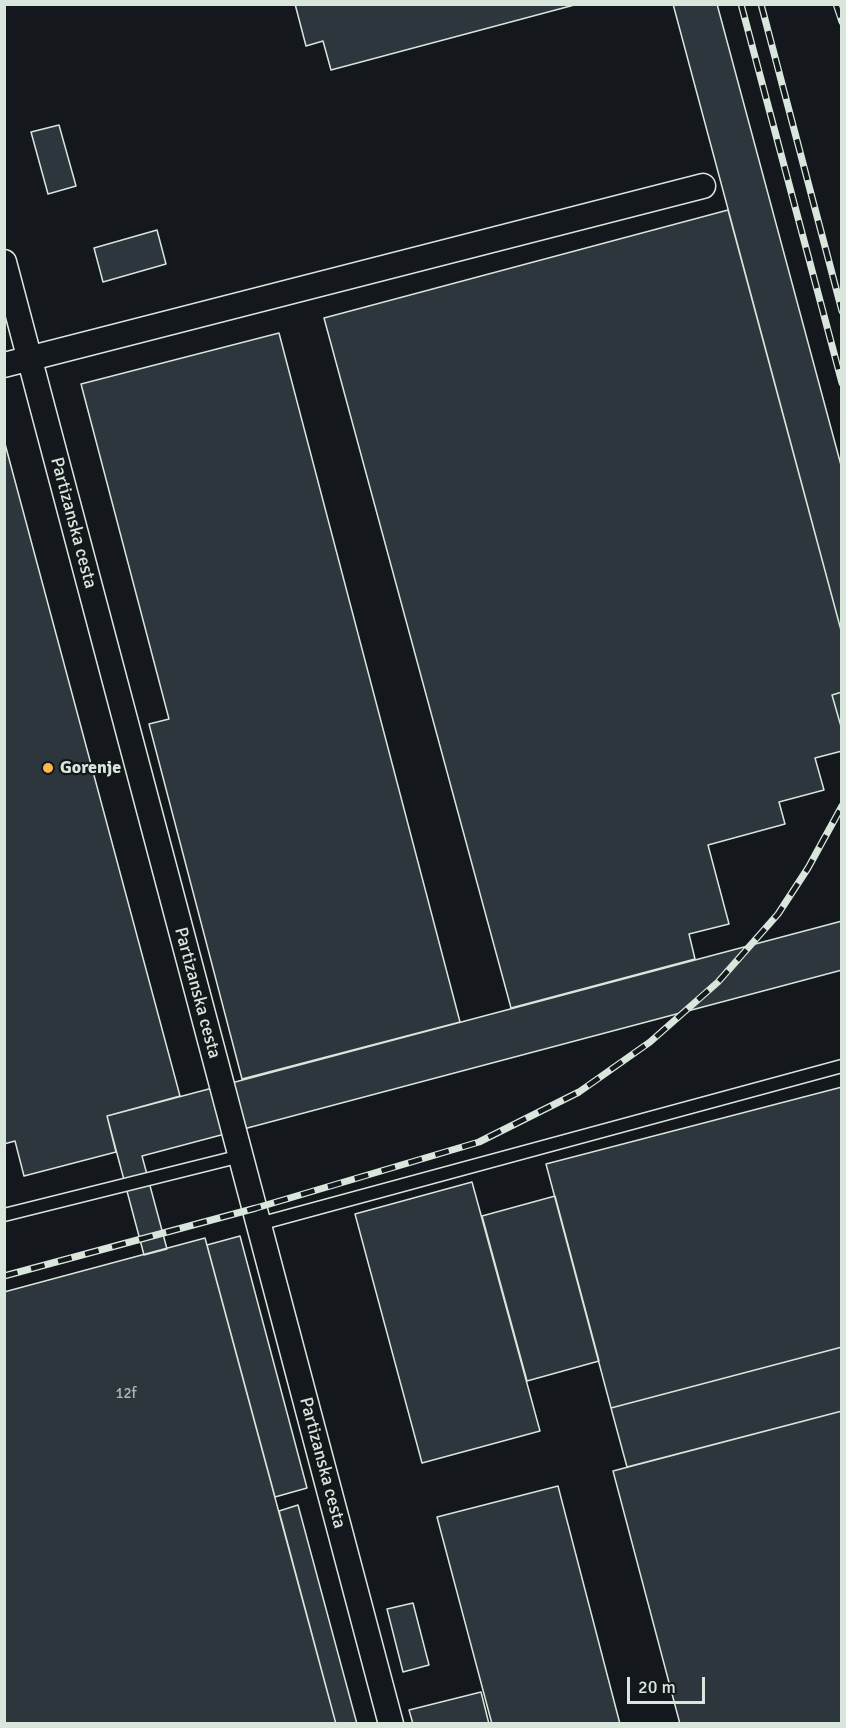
<!DOCTYPE html>
<html>
<head>
<meta charset="utf-8">
<style>
	body { margin:0 }
	#map { position:relative; width:846px; height:1728px; overflow:hidden; background:#14181c; font-family:Signika,sans-serif }
	canvas { display:block }
	.frame { position:absolute; inset:0; border:6px solid #d8e6dc; pointer-events:none }
	.scale { position:absolute; left:627px; top:1677px; width:78px; height:27px; box-sizing:border-box; border:3px solid #d8e6dc; border-top:0; padding-left:8px; font-size:18px; line-height:21px; white-space:nowrap; color:#d8e6dc; -webkit-text-stroke:4px #14181c; paint-order:stroke }
</style>
</head>
<body>
<div id="map">
<canvas width="846" height="1728"></canvas>
<div class="frame"></div>
<div class="scale">20 m</div>
</div>
<script>
const ctx = document.querySelector('canvas').getContext('2d');
ctx.lineJoin = 'round';
function fill(path, color) { ctx.fillStyle = color; ctx.fill(path, 'evenodd'); }
const toPath = rows => new Path2D(rows.map(r => 'M' + r).join(''));
function strokePath(path, color, width, dash) { ctx.strokeStyle = color; ctx.lineWidth = width; ctx.lineCap = dash ? 'butt' : 'round'; ctx.setLineDash(dash || []); ctx.stroke(path); }
function label(font, color, halo, rows, align = 'center') {
  ctx.font = font + ' Signika,sans-serif'; ctx.lineWidth = 4.5; ctx.setLineDash([]); ctx.textBaseline = 'middle'; ctx.strokeStyle = halo; ctx.fillStyle = color; for (const [text, x, y, turn = 0] of rows) {
    ctx.save(); ctx.translate(x, y); ctx.rotate((+turn || 0) * Math.PI / 180); ctx.textAlign = isNaN(turn) ? turn : align; if (halo) ctx.strokeText(text, 0, 0); ctx.fillText(text, 0, 0); ctx.restore();
  }
}
const building = toPath([
	[295,4,578,4,331,70,323,41,306,46,295,4],
	[673,4,717,4,842,469,842,634,673,4],
	[59,125,76,186,48,194,31,132,59,125],
	[728,210,842,634,842,692,832,695,842,730,842,751,815,758,824,790,779,802,785,824,708,845,729,924,689,934,695,959,511,1008,324,318,728,210],
	[157,230,166,264,103,282,94,248,157,230],
	[279,333,460,1022,242,1079,149,724,169,719,81,384,279,333],
	[4,440,180,1096,107,1116,116,1152,24,1176,15,1141,4,1144,4,440],
	[842,692,842,730,832,695,842,692],
	[842,921,842,970,142,1156,167,1249,144,1255,107,1116,842,921],
	[842,1087,842,1347,611,1408,546,1164,842,1087],
	[472,1182,540,1431,422,1463,355,1214,472,1182],
	[555,1196,599,1361,527,1381,482,1216,555,1196],
	[240,1236,307,1488,275,1497,207,1245,240,1236],
	[205,1238,336,1724,4,1724,4,1292,205,1238],
	[842,1347,842,1411,627,1467,611,1408,842,1347],
	[842,1411,842,1724,680,1724,613,1471,842,1411],
	[558,1486,620,1724,492,1724,437,1517,558,1486],
	[298,1505,357,1724,336,1724,279,1511,298,1505],
	[413,1603,429,1665,403,1672,387,1609,413,1603],
	[481,1692,489,1724,413,1724,409,1710,481,1692]
]);
fill(building, '#2c363c');
strokePath(building, '#d8e6dc', 1.5);
const lane = toPath([
	[4,1215,241,1156],
	[259,1224,842,1066]
]);
const street = toPath([
	[4,262,391,1724],
	[4,365,703,186]
]);
strokePath(lane, '#d8e6dc', 15);
strokePath(street, '#d8e6dc', 27);
strokePath(lane, '#14181c', 12);
strokePath(street, '#14181c', 24);
const rail = toPath([
	[741,4,842,383],
	[761,4,842,311],
	[836,4,842,22],
	[4,1276,256,1208,479,1142,579,1092,650,1042,718,982,778,914,808,868,842,806]
]);
strokePath(rail, '#d8e6dc', 7);
strokePath(rail, '#14181c', 4.5, [14]);
for (const [x, y, r, color] of [
	[48,768,6,"#ffb74d"]
]) { const dot = new Path2D(); dot.arc(x, y, r, 0, 2 * Math.PI); ctx.fillStyle = color; ctx.fill(dot); strokePath(dot, '#14181c', 2); }
label('15px', '#adbab4', null, [
	["12f",126,1394]
]);
label('18px', '#d8e6dc', '#14181c', [
	["Partizanska cesta",73,523,75],
	["Partizanska cesta",197,993,75],
	["Partizanska cesta",322,1463,75]
]);
label('bold 18px', '#d8e6dc', '#14181c', [
	["Gorenje",60,768]
], 'left');
</script>
</body>
</html>
